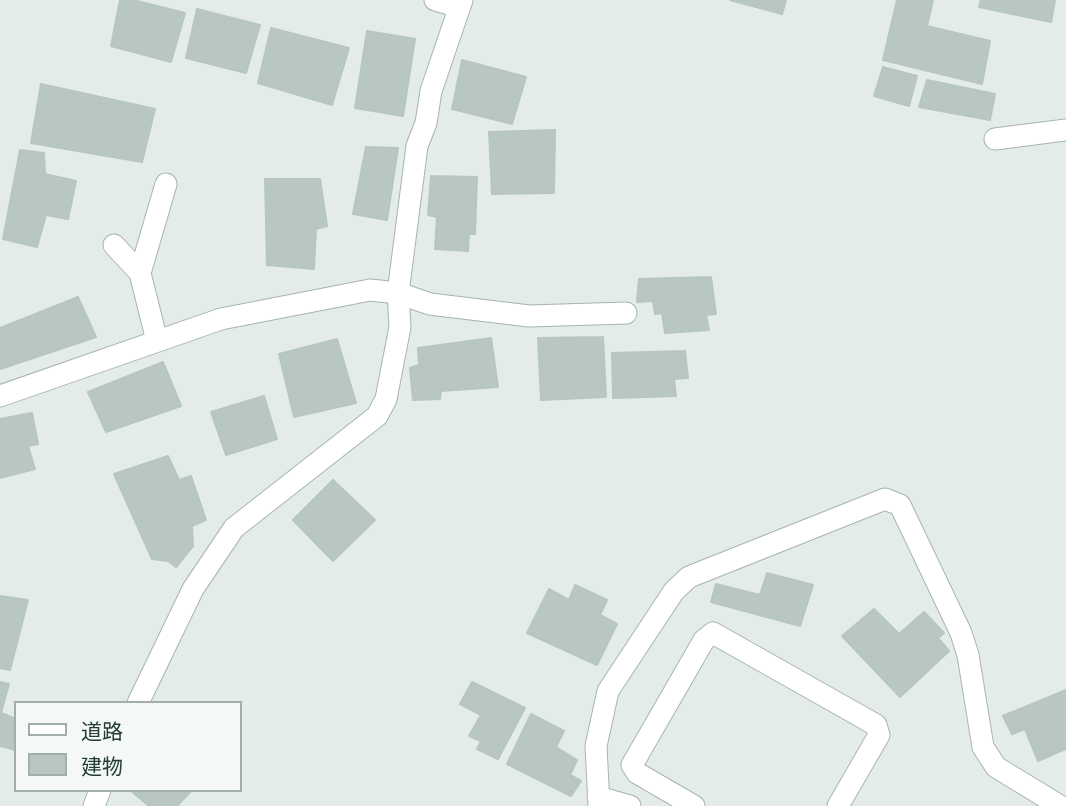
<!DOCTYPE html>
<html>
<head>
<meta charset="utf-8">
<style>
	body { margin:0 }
	#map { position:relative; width:1066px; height:806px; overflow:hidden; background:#e4ece8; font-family:"Public Sans","Noto Sans JP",sans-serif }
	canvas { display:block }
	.legend { position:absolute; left:14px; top:701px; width:228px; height:91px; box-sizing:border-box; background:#f4f9f6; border:2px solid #a1aea9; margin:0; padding:9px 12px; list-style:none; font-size:21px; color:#253d35 }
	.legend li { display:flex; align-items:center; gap:14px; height:35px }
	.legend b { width:35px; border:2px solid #a1aea9 }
</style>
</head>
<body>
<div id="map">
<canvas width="1066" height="806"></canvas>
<ul class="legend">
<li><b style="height:9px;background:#fff"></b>道路</li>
<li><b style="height:19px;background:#b9c7c1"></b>建物</li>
</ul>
</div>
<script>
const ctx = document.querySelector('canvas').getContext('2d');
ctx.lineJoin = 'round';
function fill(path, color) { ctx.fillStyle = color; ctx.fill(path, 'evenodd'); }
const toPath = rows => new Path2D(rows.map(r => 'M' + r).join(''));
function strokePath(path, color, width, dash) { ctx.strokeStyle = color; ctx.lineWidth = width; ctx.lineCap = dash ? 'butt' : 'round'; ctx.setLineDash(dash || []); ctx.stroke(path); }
const building = toPath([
	[120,0,133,0,185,13,171,62,111,46,120,0],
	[730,0,786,0,782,14,730,0],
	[897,0,933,0,927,26,990,41,982,84,883,60,897,0],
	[981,0,1055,0,1051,22,979,7,981,0],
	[197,9,260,25,246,73,186,58,197,9],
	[271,28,349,48,332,105,258,83,271,28],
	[367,31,415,39,403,116,355,108,367,31],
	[462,60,526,77,512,124,452,109,462,60],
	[883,67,917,76,909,106,874,96,883,67],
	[927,80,995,94,990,120,919,107,927,80],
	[41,84,155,109,142,162,31,143,41,84],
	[555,130,554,193,492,194,489,132,555,130],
	[366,147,398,148,387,220,353,214,366,147],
	[20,150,44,153,45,174,76,181,68,219,46,215,37,247,3,239,20,150],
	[431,176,477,177,475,234,469,234,468,251,435,249,437,217,428,215,431,176],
	[265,179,320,179,327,226,316,229,314,269,267,265,265,179],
	[711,277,716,314,706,315,709,330,665,333,662,313,655,314,653,301,637,302,639,279,711,277],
	[78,297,96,337,0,369,0,328,78,297],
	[603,337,606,397,541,400,538,338,603,337],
	[491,338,498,387,441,391,440,399,413,400,410,368,419,365,418,348,491,338],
	[337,339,356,403,294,417,279,354,337,339],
	[685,351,688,378,674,379,676,396,613,398,612,353,685,351],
	[163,362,181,406,106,432,88,392,163,362],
	[264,396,277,439,226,455,211,412,264,396],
	[32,413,38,444,28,446,35,469,0,478,0,419,32,413],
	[168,456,179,480,191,476,206,520,192,526,193,546,176,567,168,561,152,559,114,474,168,456],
	[333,480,375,520,333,561,293,520,333,480],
	[767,573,813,585,800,626,711,602,716,584,760,595,767,573],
	[575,585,607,600,600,615,617,624,597,665,527,633,549,589,569,600,575,585],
	[0,596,28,600,10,670,0,668,0,596],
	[874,609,899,634,924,612,944,633,938,638,949,651,900,697,842,636,874,609],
	[0,682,9,684,1,713,16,719,16,750,0,746,0,682],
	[472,682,525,708,498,759,477,749,481,741,469,736,481,715,460,704,472,682],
	[1066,690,1066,749,1038,761,1025,729,1012,734,1003,716,1066,690],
	[531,714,564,731,556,747,577,760,570,775,581,781,571,796,507,764,531,714],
	[130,790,192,790,177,806,149,806,130,790]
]);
fill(building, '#b9c7c1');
strokePath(building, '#b7c6bf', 2);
const minor = toPath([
	[435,0,459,7],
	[995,139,1066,130],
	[114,245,140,273],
	[157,341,140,273,166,184],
	[0,396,221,319,370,290,398,293,430,304,529,316,626,313],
	[138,703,193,589,234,528,377,416,386,399,400,327,398,293,417,146,426,123,431,91,462,0],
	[598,797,630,806],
	[94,806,100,790],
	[599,806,596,746,608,691,674,591,689,577,885,499,900,505,961,633,968,655,983,747,996,767,1060,806],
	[694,806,637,773,632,765,704,640,713,633,876,725,879,735,838,806]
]);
strokePath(minor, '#a7b4af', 23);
strokePath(minor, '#fff', 21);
</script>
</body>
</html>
